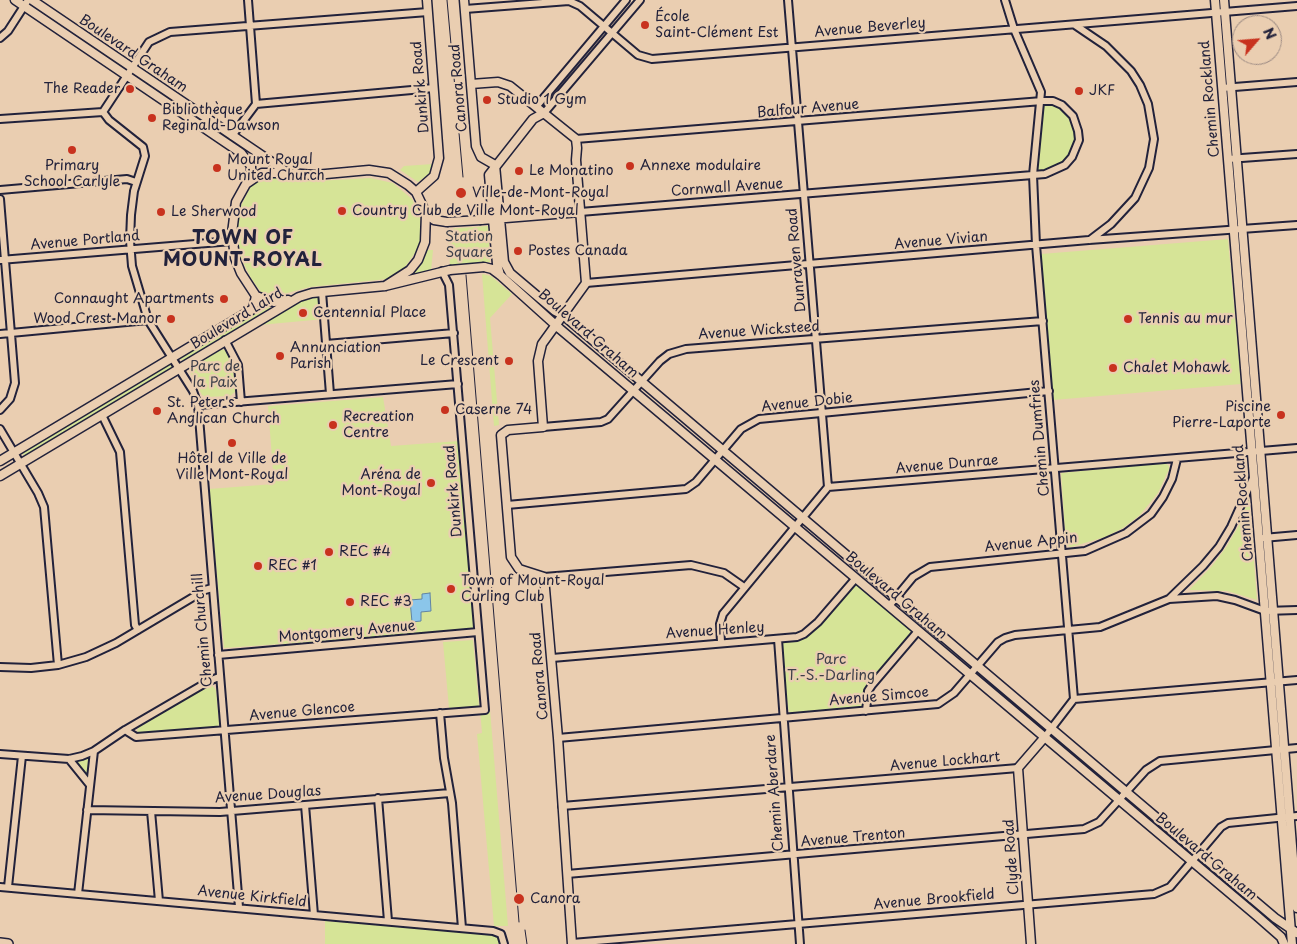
<!DOCTYPE html>
<html>
<head>
<meta charset="utf-8">
<style>
	body { margin:0 }
	#map { position:relative; width:1297px; height:944px; overflow:hidden; background:#eaceb1; font-family:"Playpen Sans",sans-serif }
	canvas { display:block }
	.north { position:absolute; left:1232px; top:15px; width:50px; height:50px; box-sizing:border-box; background:#eaceb1; border:1px solid #9a8982; border-radius:50%; rotate:63deg; font-size:14px; font-weight:700; line-height:20px; text-align:center; color:#22223b }
	.north::after { content:''; display:block; margin:auto; width:18px; height:22px; background:#c8321e; clip-path:polygon(50% 0,100% 100%,50% 72%,0 100%) }
</style>
</head>
<body>
<div id="map">
<canvas width="1297" height="944"></canvas>
<div class="north">N</div>
</div>
<script>
const ctx = document.querySelector('canvas').getContext('2d');
ctx.lineJoin = 'round';
function fill(path, color) { ctx.fillStyle = color; ctx.fill(path, 'evenodd'); }
const toPath = rows => new Path2D(rows.map(r => 'M' + r).join(''));
function strokePath(path, color, width, dash) { ctx.strokeStyle = color; ctx.lineWidth = width; ctx.lineCap = dash ? 'butt' : 'round'; ctx.setLineDash(dash || []); ctx.stroke(path); }
function label(font, color, halo, rows, align = 'center') {
  ctx.font = font + ' "Playpen Sans",sans-serif'; ctx.lineWidth = 4.5; ctx.setLineDash([]); ctx.textBaseline = 'middle'; ctx.strokeStyle = halo; ctx.fillStyle = color; for (const [text, x, y, turn = 0] of rows) {
    ctx.save(); ctx.translate(x, y); ctx.rotate((+turn || 0) * Math.PI / 180); ctx.textAlign = isNaN(turn) ? turn : align; if (halo) ctx.strokeText(text, 0, 0); ctx.fillText(text, 0, 0); ctx.restore();
  }
}
fill(toPath([
	[1042,101,1053,101,1073,116,1079,140,1065,165,1033,175],
	[433,164,430,173,418,182,400,170,404,166],
	[270,177,299,182,370,178,393,183,412,199,420,216,422,235,417,250,405,267,387,279,310,287,276,296,261,292,251,278,241,258,237,232,241,206,251,186,261,178],
	[488,226,490,262,450,265,447,229],
	[1239,235,1240,235,1258,445,1254,445],
	[1228,239,1241,384,1053,400,1041,254],
	[426,250,433,250,431,271,414,274],
	[482,274,491,276,512,294,490,318,499,425,494,426],
	[322,292,324,319,249,326,299,297],
	[260,305,272,308,184,361,181,360,181,356,256,311],
	[219,349,226,350,232,361,235,392,230,396,207,397,202,395,189,370,193,365],
	[168,364,172,365,171,369,27,456,22,454,23,451],
	[383,397,391,446,459,441,475,630,224,648,209,489,274,484,268,406],
	[1165,463,1169,466,1169,469,1158,493,1140,515,1123,528,1105,537,1071,547,1066,545,1061,473],
	[1249,497,1257,600,1227,591,1189,590,1212,566,1227,546,1239,525],
	[856,578,918,631,872,685,866,711,789,712,778,639,804,634],
	[473,640,479,706,449,708,443,642],
	[211,684,216,690,219,724,217,728,137,733,138,728],
	[480,710,490,710,508,926,494,926,477,734,482,733],
	[94,751,90,785,69,759],
	[325,921,493,935,498,937,499,944,325,944]
]), '#d6e497');
const water = toPath([
	[430,593,431,611,421,612,421,621,412,622,410,600,422,599,422,594,430,593]
]);
fill(water, '#8bc6ea');
strokePath(water, '#6184a4', 1);
const minor = toPath([
	[788,0,828,487],
	[1005,0,1014,29,1041,92,1033,175,1036,245,1074,699],
	[465,9,569,1,580,6,638,55,652,59,1297,6],
	[1075,25,1106,46,1131,71,1140,85,1148,104,1154,139,1149,168,1135,198,1111,224,1090,240],
	[0,38,8,31,28,0],
	[1222,88,1297,82],
	[256,104,434,88],
	[536,107,626,0],
	[103,112,109,120,143,147,145,156,134,191,131,215,130,241,132,266,148,320,193,391,198,405,239,907],
	[544,113,640,0],
	[0,119,103,112,149,42,170,32,428,12],
	[232,136,256,104,248,0],
	[576,139,1042,101,1053,101,1062,105,1073,116,1078,131,1079,140,1072,157,1065,165,1045,174,580,212],
	[1228,159,1297,154],
	[0,190,127,179,136,182],
	[0,199,15,383,10,399,0,410],
	[0,260,232,241],
	[586,283,1089,240,1297,225],
	[322,292,330,394],
	[0,334,148,320],
	[225,340,238,365,241,402],
	[326,344,454,333],
	[198,405,458,384],
	[102,415,120,452,135,625,138,630],
	[543,427,601,422,608,419,660,361,669,354,686,349,1043,321],
	[0,429,38,493,44,507,58,665],
	[507,505,686,489,696,482,741,429,759,419,1049,391],
	[1263,538,1297,535],
	[544,577,691,565,724,573,744,587],
	[1169,599,1217,596,1235,600,1265,611,1297,610],
	[889,606,913,577,930,567,1085,551,1126,533,1151,514,1163,497,1172,479,1177,459],
	[778,639,800,944],
	[721,642,720,624,723,614,828,487,1297,448],
	[218,655,478,632],
	[552,658,797,637,804,634,818,622,856,578],
	[0,667,31,668,58,665,86,657,116,643,205,590,212,588],
	[866,711,868,691,872,685,918,631],
	[440,713,444,758,452,803,462,928],
	[125,730,136,737,485,710,449,285,442,271],
	[558,738,938,704,954,693,998,642,1005,638,1015,635,1100,627,1169,599,1203,566,1219,547,1231,527,1254,476],
	[1044,738,1074,699,1297,680],
	[0,754,69,759,82,756,94,751,125,730,209,681,219,677],
	[69,759,90,785],
	[378,798,388,921],
	[305,805,314,915],
	[562,806,1018,768],
	[87,810,220,812,450,793],
	[151,811,159,901],
	[567,874,1084,829,1099,822,1146,770,1160,761,1297,748],
	[0,887,493,931,501,934,504,944],
	[8,887,22,756],
	[78,894,94,751],
	[572,943,1154,894,1170,887,1221,827,1228,823,1297,816]
]);
const tertiary = toPath([
	[15,0,241,153,251,166,251,173,246,184],
	[32,0,288,173,315,175,369,170,389,173,408,185,416,192,426,213,425,242,418,260,410,270,385,286],
	[464,0,476,146,481,157,495,165],
	[1215,0,1292,944],
	[1224,0,1297,908],
	[471,84,498,82,510,86,576,139,577,148,576,160,586,283,542,344,538,361,543,427,508,430,501,435,511,557,519,569,544,577,558,738,572,944],
	[495,165,504,262,510,273,555,311,563,315,1275,918,1297,933],
	[287,173,262,173,246,184,236,202,232,233,235,258,241,273,256,296,274,302,288,300],
	[416,192,434,176,439,158,427,0],
	[426,213,434,220,447,222],
	[481,220,580,212],
	[484,267,492,269,500,275,560,329,1257,916,1281,937,1284,944],
	[500,275,497,264,489,175,533,119,544,113],
	[0,461,253,309,256,296],
	[0,476,299,297,312,293,385,286,450,270],
	[1031,944,1018,768,1044,738]
]);
const secondary = toPath([
	[0,943,8,944]
]);
strokePath(minor, '#22223b', 10);
strokePath(tertiary, '#22223b', 11);
strokePath(secondary, '#22223b', 12);
strokePath(minor, '#eaceb1', 6);
strokePath(tertiary, '#eaceb1', 8);
strokePath(secondary, '#eaceb1', 9);
strokePath(toPath([
	[447,0,463,177],
	[466,275,519,922],
	[525,930,527,944]
]), '#22223b', 1);
const tertiaryBridge = toPath([
	[447,222,481,220],
	[450,270,484,267]
]);
strokePath(tertiaryBridge, '#22223b', 11, []);
strokePath(tertiaryBridge, '#eaceb1', 8);
for (const [x, y, r, color] of [
	[645,25,5,"#c8321e"],
	[130,89,5,"#c8321e"],
	[1079,91,5,"#c8321e"],
	[487,100,5,"#c8321e"],
	[152,118,5,"#c8321e"],
	[72,150,5,"#c8321e"],
	[630,166,5,"#c8321e"],
	[217,168,5,"#c8321e"],
	[519,171,5,"#c8321e"],
	[461,193,6,"#c8321e"],
	[342,211,5,"#c8321e"],
	[161,212,5,"#c8321e"],
	[518,251,5,"#c8321e"],
	[224,299,5,"#c8321e"],
	[303,313,5,"#c8321e"],
	[171,319,5,"#c8321e"],
	[1128,319,5,"#c8321e"],
	[280,356,5,"#c8321e"],
	[509,361,5,"#c8321e"],
	[1113,368,5,"#c8321e"],
	[445,410,5,"#c8321e"],
	[157,411,5,"#c8321e"],
	[1281,415,5,"#c8321e"],
	[333,425,5,"#c8321e"],
	[232,443,5,"#c8321e"],
	[431,483,5,"#c8321e"],
	[329,552,5,"#c8321e"],
	[258,566,5,"#c8321e"],
	[451,589,5,"#c8321e"],
	[350,602,5,"#c8321e"],
	[519,899,6,"#c8321e"]
]) { const dot = new Path2D(); dot.arc(x, y, r, 0, 2 * Math.PI); ctx.fillStyle = color; ctx.fill(dot); strokePath(dot, '#eaceb1', 2); }
label('14px', '#22223b', '#eaceb1', [
	["École",655,17],
	["Saint-Clément Est",655,33],
	["The Reader",120,89,"right"],
	["JKF",1089,91],
	["Studio 1 Gym",497,100],
	["Bibliothèque",162,110],
	["Reginald-Dawson",162,126],
	["Mount Royal",227,160],
	["United Church",227,176],
	["Primary",72,166,"center"],
	["School Carlyle",72,182,"center"],
	["Annexe modulaire",640,166],
	["Le Monatino",529,171],
	["Ville-de-Mont-Royal",472,193],
	["Country Club de Ville Mont-Royal",352,211],
	["Le Sherwood",171,212],
	["Postes Canada",528,251],
	["Connaught Apartments",214,299,"right"],
	["Centennial Place",313,313],
	["Wood Crest Manor",161,319,"right"],
	["Tennis au mur",1138,319],
	["Annunciation",290,348],
	["Parish",290,364],
	["Le Crescent",499,361,"right"],
	["Chalet Mohawk",1123,368],
	["St. Peter's",167,403],
	["Anglican Church",167,419],
	["Piscine",1271,407,"right"],
	["Pierre-Laporte",1271,423,"right"],
	["Caserne 74",455,410],
	["Recreation",343,417],
	["Centre",343,433],
	["Hôtel de Ville de",232,459,"center"],
	["Ville Mont-Royal",232,475,"center"],
	["Aréna de",421,475,"right"],
	["Mont-Royal",421,491,"right"],
	["REC #4",339,552],
	["REC #1",268,566],
	["Town of Mount-Royal",461,581],
	["Curling Club",461,597],
	["REC #3",360,602],
	["Canora",530,899]
], 'left');
label('14px', '#22223b', '#eaceb1', [
	["Avenue Beverley",870,28,-5],
	["Boulevard Graham",133,54,34],
	["Dunkirk Road",421,87,-95],
	["Canora Road",459,88,-95],
	["Chemin Rockland",1210,99,-95],
	["Balfour Avenue",808,109,-5],
	["Cornwall Avenue",727,188,-4],
	["Avenue Portland",85,241,-5],
	["Avenue Vivian",941,241,-5],
	["Dunraven Road",797,260,-95],
	["Boulevard Laird",237,319,-31],
	["Avenue Wicksteed",759,331,-4],
	["Boulevard Graham",588,334,41],
	["Avenue Dobie",807,403,-6],
	["Chemin Dumfries",1040,438,-95],
	["Avenue Dunrae",947,465,-5],
	["Dunkirk Road",454,491,-95],
	["Chemin Rockland",1244,503,-95],
	["Avenue Appin",1031,543,-6],
	["Boulevard Graham",896,596,40],
	["Chemin Churchill",203,630,-95],
	["Avenue Henley",715,631,-4],
	["Montgomery Avenue",347,632,-5],
	["Canora Road",540,676,-95],
	["Avenue Simcoe",879,697,-5],
	["Avenue Glencoe",302,712,-5],
	["Avenue Lockhart",945,762,-5],
	["Chemin Aberdare",775,793,-94],
	["Avenue Douglas",268,795,-4],
	["Avenue Trenton",853,838,-5],
	["Clyde Road",1012,857,-94],
	["Boulevard Graham",1206,857,40],
	["Avenue Kirkfield",252,897,6],
	["Avenue Brookfield",934,900,-5]
]);
label('14px', '#3d3f49', '#eaceb1', [
	["Station",469,237],
	["Square",469,253],
	["Parc de",215,367],
	["la Paix",215,383],
	["Parc",831,660],
	["T.-S.-Darling",831,676]
]);
ctx.letterSpacing = '1px';
label('bold 19px', '#22223b', '#eaceb1', [
	["TOWN OF",243,239],
	["MOUNT-ROYAL",243,261]
]);
ctx.letterSpacing = '0px';
</script>
</body>
</html>
